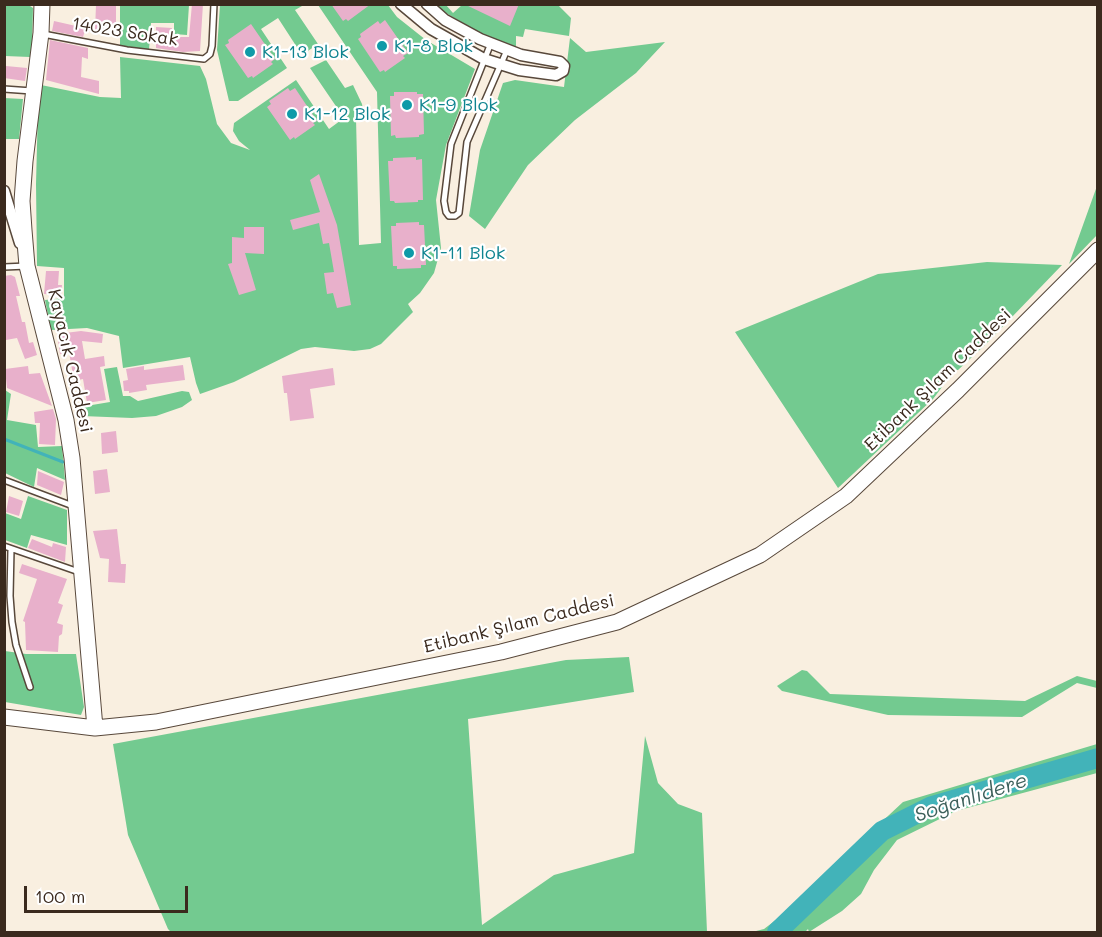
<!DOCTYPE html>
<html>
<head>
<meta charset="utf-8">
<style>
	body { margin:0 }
	#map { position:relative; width:1102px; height:937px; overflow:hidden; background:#f9efe0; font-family:Mali,sans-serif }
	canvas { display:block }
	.frame { position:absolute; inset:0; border:6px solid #3b2a1e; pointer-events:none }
	.scale { position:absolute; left:24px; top:886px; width:164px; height:27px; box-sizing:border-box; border:3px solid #3b2a1e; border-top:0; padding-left:8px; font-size:18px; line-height:21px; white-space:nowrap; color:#3b2a1e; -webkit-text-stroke:4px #fff; paint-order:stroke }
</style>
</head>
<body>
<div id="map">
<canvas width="1102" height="937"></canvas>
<div class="frame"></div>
<div class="scale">100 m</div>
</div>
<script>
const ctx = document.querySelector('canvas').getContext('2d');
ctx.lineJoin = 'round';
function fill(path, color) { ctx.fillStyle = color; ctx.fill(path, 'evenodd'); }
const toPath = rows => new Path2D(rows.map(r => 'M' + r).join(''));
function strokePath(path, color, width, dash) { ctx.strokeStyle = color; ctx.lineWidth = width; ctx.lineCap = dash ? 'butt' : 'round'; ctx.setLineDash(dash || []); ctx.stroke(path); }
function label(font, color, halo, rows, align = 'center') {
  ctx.font = font + ' Mali,sans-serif'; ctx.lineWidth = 4.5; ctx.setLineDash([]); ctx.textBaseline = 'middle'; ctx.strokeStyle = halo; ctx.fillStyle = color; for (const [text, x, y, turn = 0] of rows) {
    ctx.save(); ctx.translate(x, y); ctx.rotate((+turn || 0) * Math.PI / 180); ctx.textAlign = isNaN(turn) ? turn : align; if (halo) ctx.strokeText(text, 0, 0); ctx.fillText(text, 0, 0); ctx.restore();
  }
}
fill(toPath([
	[120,5,189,5,187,35,174,34,174,23,151,23,149,50,120,47],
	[220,5,301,5,302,6,295,10,318,44,302,55,278,18,261,29,287,68,238,101,229,101,217,50],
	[318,5,388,5,397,17,426,40,475,69,446,145,436,200,441,248,434,273,420,293,408,304,413,312,381,344,370,349,354,351,315,347,301,349,234,382,200,394,196,383,190,357,123,368,119,336,87,328,51,330,45,300,64,298,64,268,37,266,36,184,38,107,41,85,100,97,121,98,120,57,200,66,206,79,217,124,231,143,250,150,239,141,233,131,234,123,296,80,329,129,344,118,310,68,326,60,345,88,353,85,362,104,364,116,356,118,359,245,381,243,377,92],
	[433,5,446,5,453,13,462,5,558,5,571,18,569,36,525,29,523,37,516,36,516,48,484,36],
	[5,6,30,6,33,8,32,45,30,57,5,56],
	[570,38,586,52,665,42,636,73,575,120,528,165,485,229,469,216,480,150,503,83,515,80,564,87],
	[4,98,23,99,19,139,5,139],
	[1097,186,1097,235,1069,264],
	[987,262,1062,265,985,345,958,370,947,371,942,379,942,387,933,399,838,488,735,332,878,274],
	[117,367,123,396,130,396,138,401,182,391,189,392,192,400,182,407,156,416,132,418,82,416,80,407,110,402,104,369],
	[5,384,5,390,11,394,7,420,36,425,38,447,62,446,65,480,37,468,34,487,5,473],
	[28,496,67,510,67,545,31,535,27,548,5,540,5,513,21,519],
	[5,651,26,654,76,654,84,707,81,715,5,702],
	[629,657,634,692,468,719,482,925,554,875,634,853,645,736,658,783,678,804,702,813,707,932,171,932,168,929,128,835,113,744,566,660],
	[802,670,807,671,830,694,1025,701,1077,676,1097,681,1097,688,1077,683,1022,717,888,715,782,691,777,686],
	[1097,744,1097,773,956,811,897,840,874,870,861,894,842,911,809,932,808,929,805,932,752,932,764,929,802,900,802,896,903,802]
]), '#73ca90');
strokePath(toPath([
	[4,439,63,462]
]), '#42b3b9', 3);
strokePath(toPath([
	[777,932,882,831,932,806,1098,758]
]), '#42b3b9', 20);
fill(toPath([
	[192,4,203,4,200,51,183,52,156,48,156,27,172,28,172,37,189,37],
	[331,4,371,4,348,21,346,19,343,21],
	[464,4,519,4,510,26],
	[96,5,116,6,116,30,95,30],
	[385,20,408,53,403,56,405,58,385,72,384,70,380,72,358,39,361,37,360,34,378,21,380,24],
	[54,21,76,26,77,21,87,24,83,37,52,31],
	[251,24,275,59,271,62,273,64,253,78,252,76,248,78,225,45,229,43,228,40],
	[50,40,88,48,88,59,82,57,81,77,99,81,99,94,46,80],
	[6,66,27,68,25,81,4,78],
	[288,88,290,91,295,88,317,121,313,123,315,125,295,139,294,137,290,140,267,107,271,104,269,101],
	[394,92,417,92,417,94,423,94,424,134,419,135,419,137,396,138,395,135,391,136,390,96,394,96],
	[416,157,416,160,422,159,423,200,418,200,418,202,395,203,394,201,390,201,388,161,393,161,393,158],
	[319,174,337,225,351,305,337,308,333,293,327,294,324,273,334,272,329,243,323,244,319,223,293,230,290,220,320,212,310,180],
	[419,222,419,225,424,225,426,265,421,265,421,268,397,269,397,266,393,266,391,226,396,226,396,223],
	[244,227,264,227,264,254,245,253,256,290,239,295,228,264,232,263,232,237,244,238],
	[46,271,59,271,58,285,62,285,61,295,44,294],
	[11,275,15,277,20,296,16,296,22,322,25,322,29,343,33,342,37,355,25,359,17,338,6,340,4,335,4,276],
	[81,331,103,334,102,343,82,341,85,359,104,356,105,366,100,367,106,400,87,403,83,379,74,381,69,352,60,354,57,334],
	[183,365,185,380,146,385,147,390,129,393,129,391,124,391,123,381,128,380,126,369,144,366,144,370],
	[28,366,29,374,40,373,52,406,7,388,5,369],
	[333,368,335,385,310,389,314,418,290,421,287,393,284,393,282,376],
	[53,409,56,419,55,445,39,444,40,423,35,423,34,412],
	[116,431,118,452,102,454,101,433],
	[107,469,110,492,95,494,93,471],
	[38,471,64,482,61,495,37,485],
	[9,496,23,501,19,516,6,512],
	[117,529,121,564,126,564,125,583,108,582,109,559,100,558,93,531],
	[32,539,52,547,53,543,66,547,65,562,28,548],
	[22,564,67,579,58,603,63,605,57,623,63,625,62,634,59,636,58,652,26,650,25,622,23,621,37,579,19,573]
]), '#e8b0cb');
const lane = toPath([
	[43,34,127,50,204,59,210,54,212,46,214,4],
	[491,43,451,144,444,201,446,212,449,216,455,216,459,213,467,142,507,50],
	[4,89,32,91],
	[4,267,27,266],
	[4,480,73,506],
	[4,546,79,572],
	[11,549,10,596,12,622,16,645,30,687]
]);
const street = toPath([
	[401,4,431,29,484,59,519,70,556,75,563,71,564,66,560,62,521,55,480,39,445,20,427,4],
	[4,191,20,243]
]);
const secondary = toPath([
	[42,4,41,33,25,161,22,201,24,230,27,266,66,420,72,458,95,728],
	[4,717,95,728,156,722,501,652,617,622,760,555,846,496,958,390,1098,250]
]);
strokePath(lane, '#58483b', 8);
strokePath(street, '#58483b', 13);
strokePath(secondary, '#58483b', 17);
strokePath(lane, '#fff', 5);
strokePath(street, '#fff', 10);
strokePath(secondary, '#fff', 15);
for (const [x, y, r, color] of [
	[382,46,6,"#0f9aa8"],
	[250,52,6,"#0f9aa8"],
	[407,105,6,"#0f9aa8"],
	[292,114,6,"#0f9aa8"],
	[409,253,6,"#0f9aa8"]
]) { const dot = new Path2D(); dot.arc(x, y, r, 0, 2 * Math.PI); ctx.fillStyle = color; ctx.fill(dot); strokePath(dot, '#fff', 2); }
label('18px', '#3b2a1e', '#fff', [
	["14023 Sokak",125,32,9],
	["Kayacık Caddesi",70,361,77],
	["Etibank Şılam Caddesi",938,380,-44],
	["Etibank Şılam Caddesi",519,624,-14]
]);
label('18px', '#0d838f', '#fff', [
	["K1-8 Blok",394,46],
	["K1-13 Blok",262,52],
	["K1-9 Blok",419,105],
	["K1-12 Blok",304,114],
	["K1-11 Blok",421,253]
], 'left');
label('italic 20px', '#3e615c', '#fff', [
	["Soğanlıdere",971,798,-18]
]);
</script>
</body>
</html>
